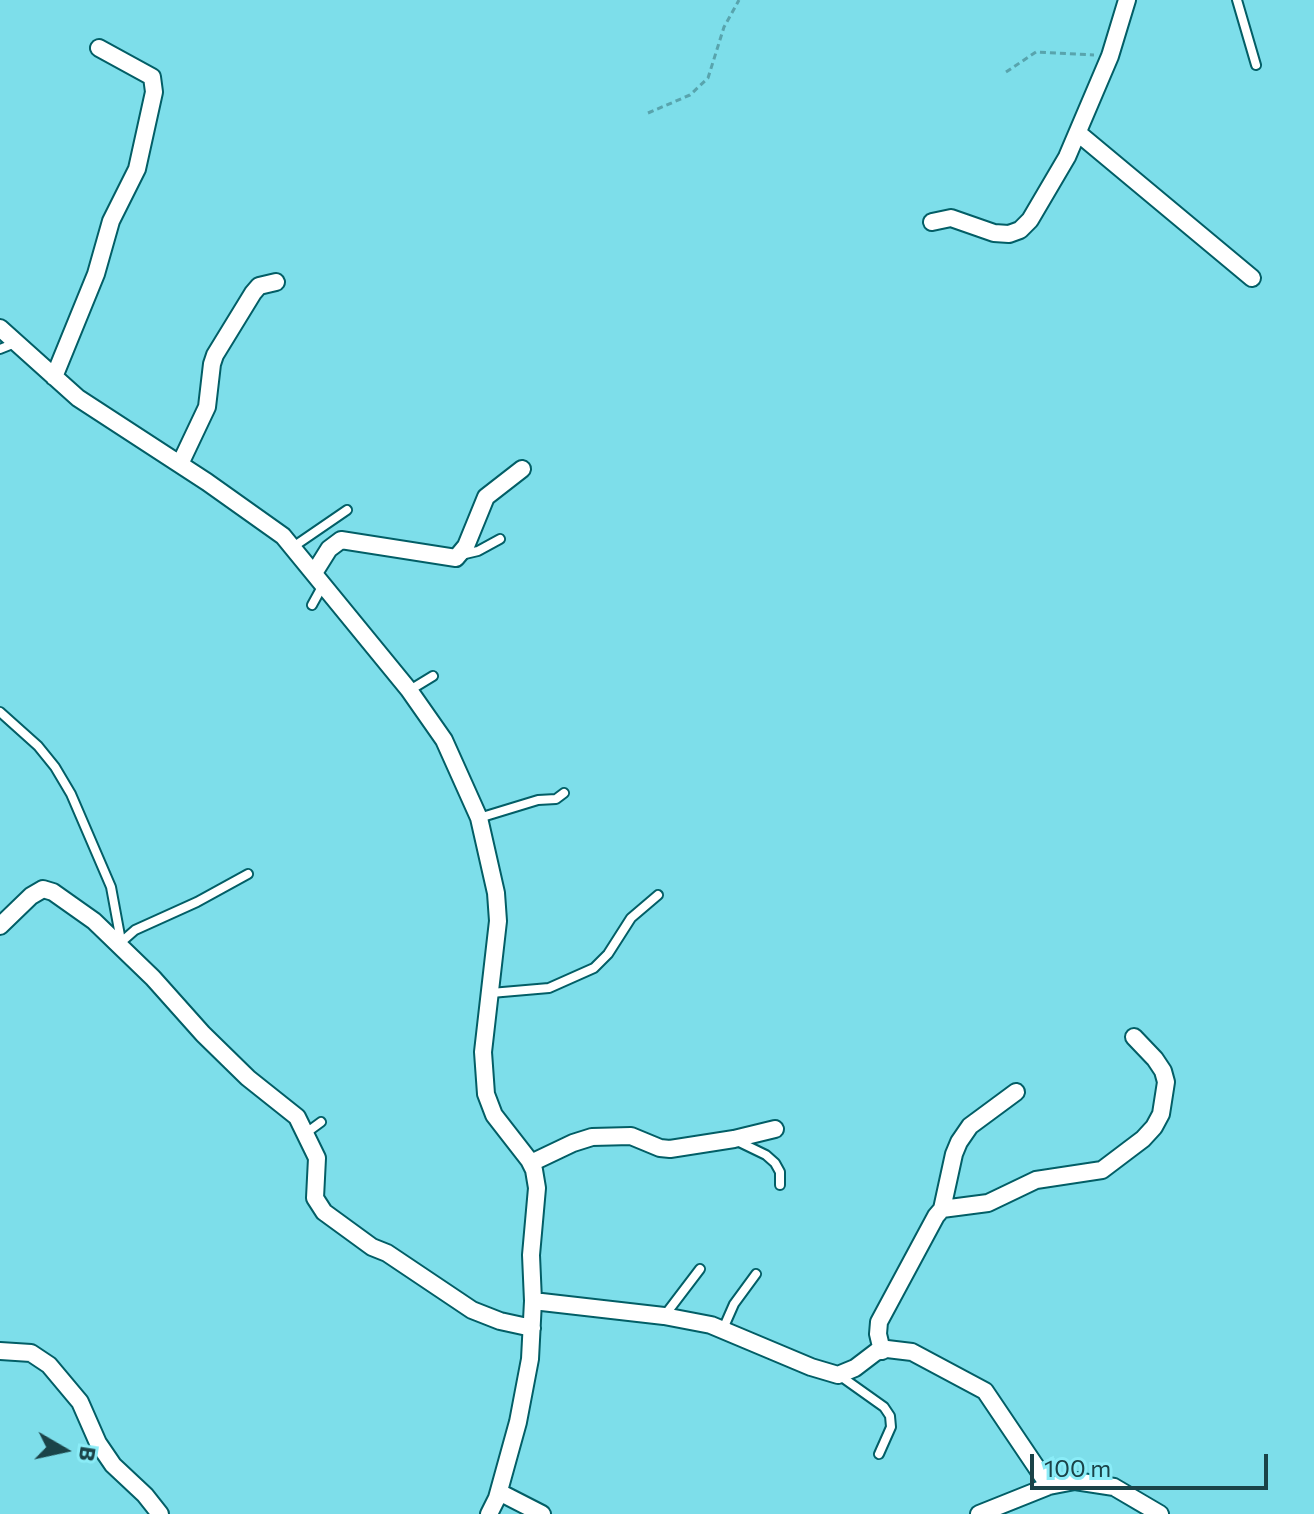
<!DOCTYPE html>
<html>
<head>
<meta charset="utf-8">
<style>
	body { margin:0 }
	#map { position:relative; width:1314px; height:1514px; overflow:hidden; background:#7ddeea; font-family:Commissioner,sans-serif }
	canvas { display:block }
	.north { position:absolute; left:24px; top:1410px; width:80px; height:80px; -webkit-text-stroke:6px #8aecf7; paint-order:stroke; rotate:99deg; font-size:22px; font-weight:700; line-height:32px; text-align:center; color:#1a4348 }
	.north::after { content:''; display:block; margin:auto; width:28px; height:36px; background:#1a4348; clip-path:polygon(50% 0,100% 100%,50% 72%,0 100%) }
	.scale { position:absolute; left:1030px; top:1454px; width:238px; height:36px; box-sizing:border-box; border:4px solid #1a4348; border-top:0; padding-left:10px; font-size:24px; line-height:28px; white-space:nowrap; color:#1a4348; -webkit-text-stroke:6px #8aecf7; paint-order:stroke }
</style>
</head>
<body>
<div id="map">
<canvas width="1314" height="1514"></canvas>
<div class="north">B</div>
<div class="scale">100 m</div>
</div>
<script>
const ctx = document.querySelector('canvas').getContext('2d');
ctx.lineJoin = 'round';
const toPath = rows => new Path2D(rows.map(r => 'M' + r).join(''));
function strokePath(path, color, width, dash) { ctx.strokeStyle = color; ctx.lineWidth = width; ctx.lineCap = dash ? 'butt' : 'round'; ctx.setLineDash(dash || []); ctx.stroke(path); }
const lane = toPath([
	[1237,0,1256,65],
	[0,349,15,343],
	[293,547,347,510],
	[461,555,478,551,500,539],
	[312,605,323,585],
	[410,690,433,676],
	[0,712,38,746,55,767,71,794,111,887,121,941],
	[479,818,538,800,556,799,564,793],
	[119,944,135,930,197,902,248,874],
	[491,993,549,988,594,968,608,954,631,918,658,895],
	[306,1133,321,1122],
	[735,1140,766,1155,775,1163,780,1172,780,1185],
	[665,1315,700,1269],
	[723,1329,734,1304,756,1274],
	[839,1375,884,1407,890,1416,891,1427,879,1454]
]);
const street = toPath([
	[1078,133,1252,278],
	[932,222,951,218,994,233,1009,234,1020,230,1030,220,1067,157,1110,56,1127,0],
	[0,328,78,398,207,482,283,536,409,690,444,740,479,818,496,893,498,921,483,1052,486,1094,494,1115,529,1160,534,1170,537,1188,531,1255,533,1301,530,1359,518,1422,497,1498,489,1514],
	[54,377,96,274,111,221,137,169,154,92,152,77,99,48],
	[180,464,207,407,212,364,215,355,253,293,259,286,276,282],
	[314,573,329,549,341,540,456,558,466,546,486,497,522,469],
	[0,926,31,896,43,889,53,892,94,921,153,978,203,1034,248,1078,297,1117,317,1158,315,1198,324,1212,372,1247,387,1253,472,1310,500,1321,532,1328],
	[531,1163,573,1143,592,1137,631,1136,660,1148,670,1149,734,1139,775,1129],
	[942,1209,954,1154,959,1142,970,1126,1016,1092],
	[533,1301,664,1316,711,1325,811,1367,838,1375,855,1368,876,1352,887,1349,912,1352,985,1391,1049,1486],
	[0,1351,31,1353,49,1365,80,1402,98,1443,113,1465,145,1495,160,1514],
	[882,1351,878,1334,879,1322,936,1216,942,1209,988,1203,1036,1180,1102,1170,1143,1139,1154,1127,1161,1114,1166,1082,1163,1071,1155,1059,1134,1037],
	[499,1492,542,1514],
	[979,1514,1049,1486,1075,1481,1114,1487,1160,1514]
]);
strokePath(lane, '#025e66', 12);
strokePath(street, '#025e66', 20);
strokePath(toPath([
	[1006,72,1036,52,1094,55],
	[648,113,690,95,708,78,724,27,739,0]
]), '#58a4ad', 3, [6, 4]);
strokePath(lane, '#fff', 8);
strokePath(street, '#fff', 16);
</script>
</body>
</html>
